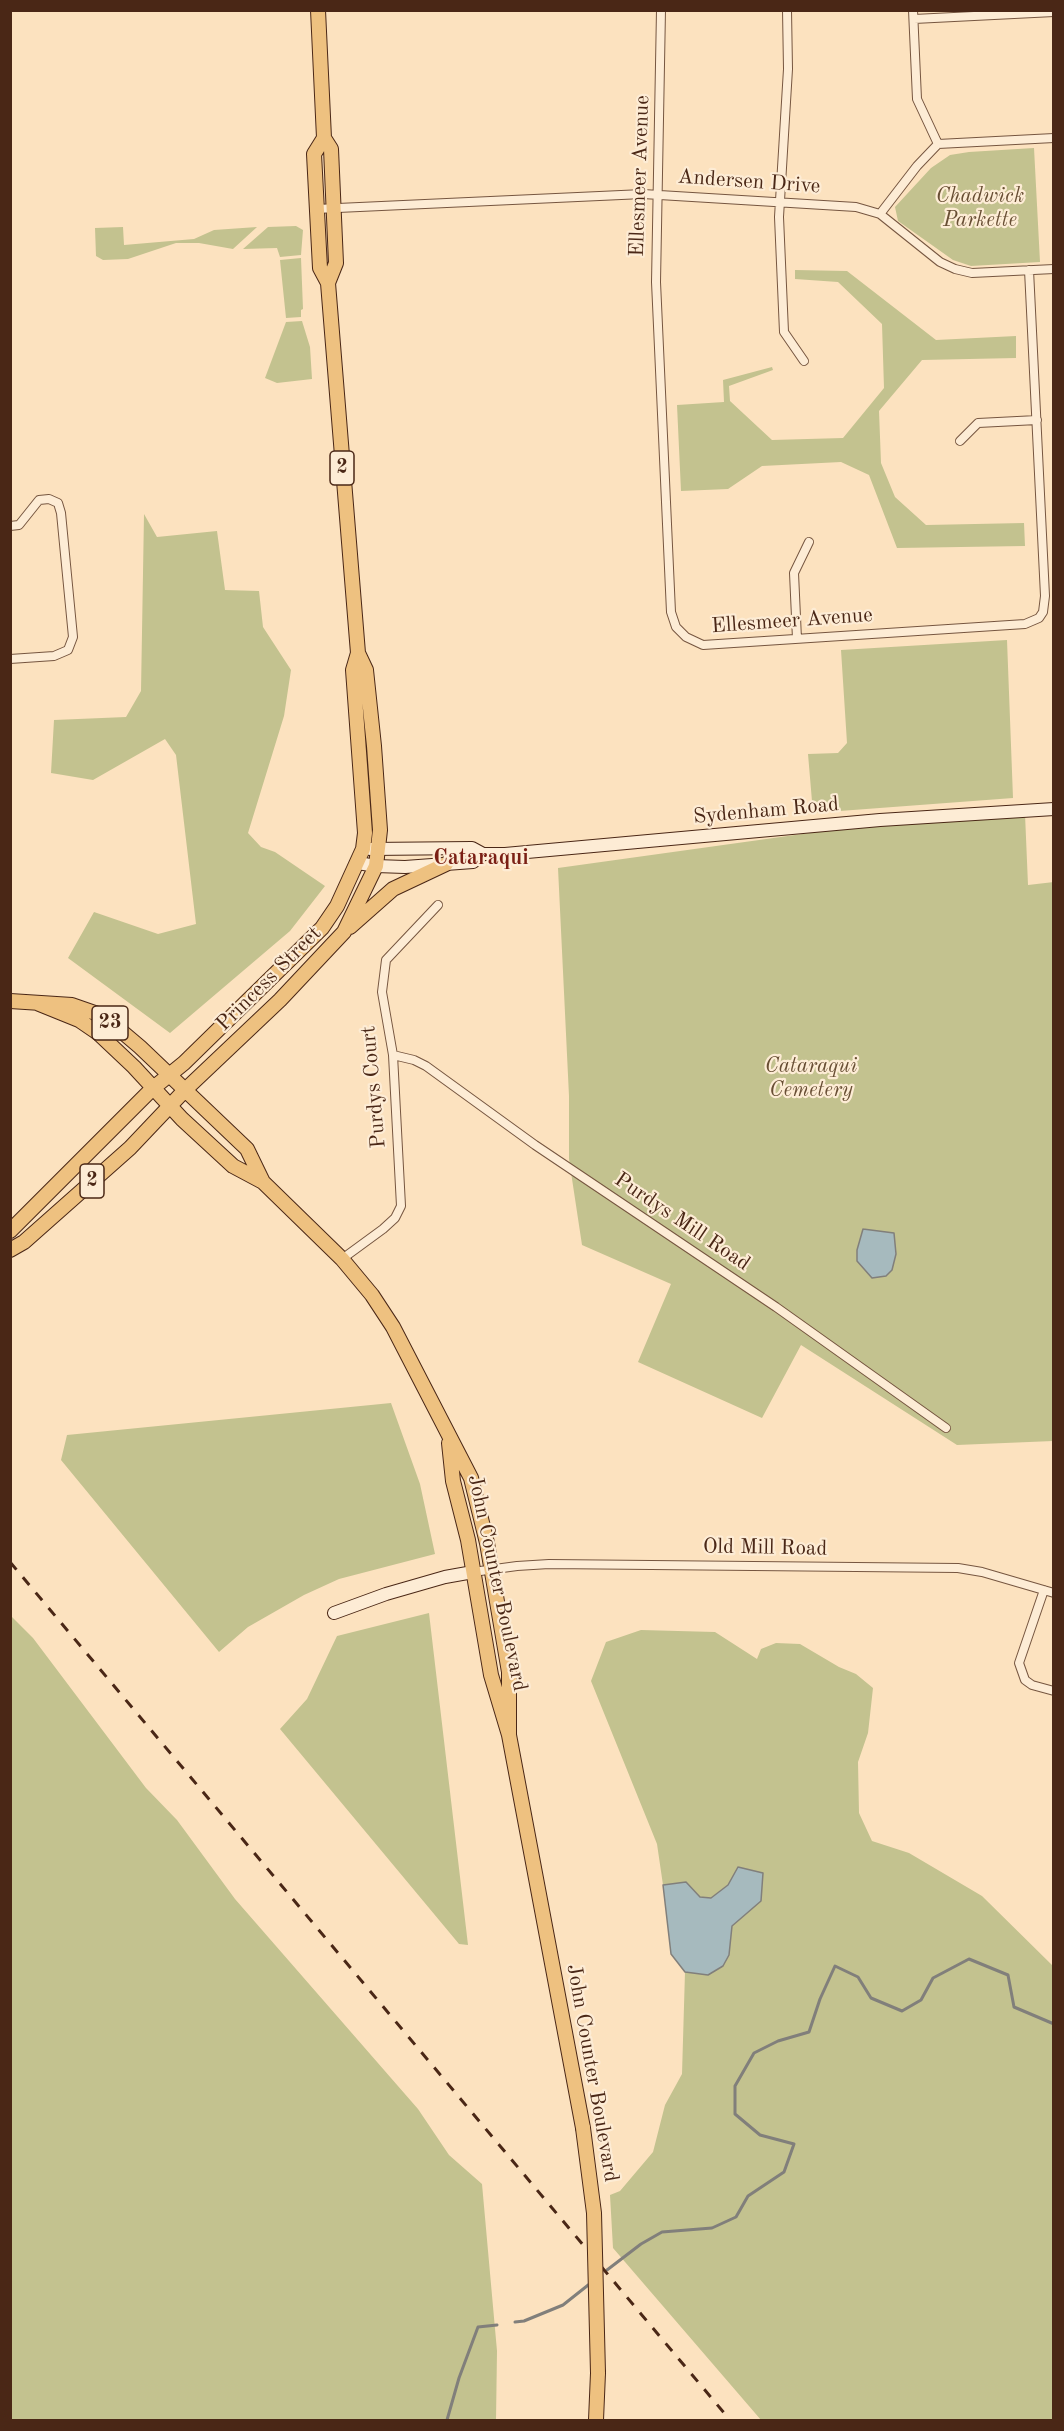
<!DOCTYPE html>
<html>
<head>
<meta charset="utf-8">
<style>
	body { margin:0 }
	#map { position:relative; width:1064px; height:2431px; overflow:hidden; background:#fce2bf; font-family:"Old Standard TT",serif }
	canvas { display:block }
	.frame { position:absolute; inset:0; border:12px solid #4a2716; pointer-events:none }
</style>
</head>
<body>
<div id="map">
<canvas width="1064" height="2431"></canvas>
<div class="frame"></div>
</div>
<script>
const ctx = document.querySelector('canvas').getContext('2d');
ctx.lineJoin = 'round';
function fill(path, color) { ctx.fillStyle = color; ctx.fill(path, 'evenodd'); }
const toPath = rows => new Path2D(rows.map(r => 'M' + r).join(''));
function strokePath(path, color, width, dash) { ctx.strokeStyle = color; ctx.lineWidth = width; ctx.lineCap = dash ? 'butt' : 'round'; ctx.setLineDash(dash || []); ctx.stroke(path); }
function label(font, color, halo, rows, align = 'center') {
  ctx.font = font + ' "Old Standard TT",serif'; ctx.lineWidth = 4.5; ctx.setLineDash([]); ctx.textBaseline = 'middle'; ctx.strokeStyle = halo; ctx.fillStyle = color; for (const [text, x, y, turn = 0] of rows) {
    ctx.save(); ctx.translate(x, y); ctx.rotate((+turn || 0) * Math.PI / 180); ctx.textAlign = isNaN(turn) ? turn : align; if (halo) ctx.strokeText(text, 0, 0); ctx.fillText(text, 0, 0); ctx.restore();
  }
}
fill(toPath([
	[1034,148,1040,262,971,266,953,260,898,221,895,207,931,168,950,155,969,152],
	[296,226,303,230,301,255,280,257,277,248,243,249,268,227],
	[123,227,124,245,194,239,214,230,257,227,233,249,199,243,176,243,128,259,103,260,96,256,95,228],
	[301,258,303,309,301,310,301,317,286,318,280,260],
	[795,270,847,271,936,340,1016,336,1016,358,922,360,879,411,881,463,895,497,926,525,1024,523,1025,546,897,548,869,475,841,462,762,466,728,489,681,491,677,405,724,402,723,380,772,367,773,370,729,386,730,401,772,440,843,438,884,388,882,324,838,282,795,279],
	[302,321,310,347,312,379,277,383,265,378,286,322],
	[144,514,157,537,217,531,225,590,259,591,263,627,291,670,284,716,248,833,261,847,275,852,325,886,290,931,170,1033,68,958,94,912,158,934,196,924,176,755,165,739,93,780,51,773,54,720,126,717,141,691],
	[1007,640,1013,798,813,813,808,754,838,753,847,743,841,650],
	[1025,814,1028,885,1054,882,1053,1441,957,1445,801,1345,762,1418,638,1362,671,1284,582,1245,569,1159,569,1096,558,868,874,824],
	[391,1403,420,1484,435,1554,339,1579,304,1595,248,1627,219,1652,61,1460,67,1435],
	[429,1613,468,1945,459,1944,280,1729,307,1699,337,1636],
	[10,1615,33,1638,146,1788,177,1820,235,1899,418,2109,449,2155,482,2184,497,2351,496,2420,11,2420],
	[641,1630,715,1632,757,1659,761,1649,776,1643,800,1644,839,1667,856,1674,873,1688,868,1733,858,1762,859,1813,872,1841,909,1853,982,1896,1053,1966,1053,2420,761,2420,613,2248,610,2195,620,2191,653,2152,665,2105,682,2074,685,1972,708,1975,729,1955,732,1926,761,1901,728,1885,711,1898,700,1897,686,1882,663,1885,657,1844,591,1681,606,1642]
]), '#c3c28f');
const water = toPath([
	[863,1229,894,1233,896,1254,892,1270,886,1276,872,1278,857,1261,857,1250,863,1229],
	[738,1867,763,1873,761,1901,732,1926,729,1955,723,1966,708,1975,685,1972,671,1954,663,1885,686,1882,700,1897,711,1898,728,1885,738,1867]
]);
fill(water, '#a6babe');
strokePath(water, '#817f7b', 1.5);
strokePath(toPath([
	[607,2270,641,2244,662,2232,712,2228,736,2217,748,2196,784,2172,794,2144,760,2135,735,2114,735,2086,754,2053,778,2041,809,2032,820,1999,835,1966,858,1977,871,1998,902,2011,921,2000,933,1978,969,1959,1008,1975,1014,2007,1054,2024],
	[515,2322,524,2321,563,2305,592,2282],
	[447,2420,459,2378,478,2327,497,2325]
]), '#817f7b', 3);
const street = toPath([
	[661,10,656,282,671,612,676,627,686,637,703,645,1025,624,1039,618,1043,612,1045,596,1029,270],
	[787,10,788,69,779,217,784,332,804,361],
	[913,10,917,99,938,144],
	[914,19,1054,12],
	[938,144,1054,138],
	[316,209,643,194,856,207,880,214,940,262,955,269,972,273,1054,269],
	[880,214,917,166,938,144],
	[960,441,978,423,1037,420],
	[10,526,19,525,39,500,49,499,58,503,61,513,73,637,68,650,54,656,10,659],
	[797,639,794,573,809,542],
	[393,1055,414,1060,426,1066,535,1145,776,1307,946,1428],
	[342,1259,383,1229,395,1218,401,1206,393,1055,382,992,386,960,438,905],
	[473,1572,517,1566,549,1564,958,1568,982,1572,1054,1593],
	[1044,1590,1019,1663,1025,1680,1032,1685,1054,1691]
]);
const secondary = toPath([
	[370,849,472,848,483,854,505,854,880,820,1054,809],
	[358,863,376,866,405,867,473,862,483,854],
	[334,1613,386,1594,445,1577,473,1572]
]);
const primary = toPath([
	[318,10,324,138,331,149,336,263,328,283],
	[350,927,393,889,446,864],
	[10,1001,72,1005,95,1013,114,1025,140,1047,247,1149,263,1182],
	[37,1003,79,1020,98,1033,134,1067,182,1119,233,1166,263,1182,342,1259,372,1295,393,1327,471,1478,487,1543,509,1672,509,1735],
	[10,1231,152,1089,184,1063,322,928,337,906,363,849,365,833,353,670,358,653],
	[10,1250,24,1242,130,1148,185,1090,280,1000,344,932,376,866,380,830,374,746,366,670,358,653,328,283,320,268,314,154,324,138],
	[449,1443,453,1481,468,1540,491,1675,509,1735,583,2128],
	[596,2420,598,2373]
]);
strokePath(street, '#765640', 10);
strokePath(secondary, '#4a2716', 14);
strokePath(primary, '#4a2716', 16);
strokePath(street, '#fdecd5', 8);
strokePath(secondary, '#fdecd5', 12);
strokePath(primary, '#eec180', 14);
strokePath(toPath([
	[10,1562,730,2420]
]), '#4a2716', 3, [10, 10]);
const primaryBridge = toPath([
	[583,2128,594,2213,598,2373]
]);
strokePath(primaryBridge, '#4a2716', 16, []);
strokePath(primaryBridge, '#eec180', 14);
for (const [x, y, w] of [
	[342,468,24],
	[110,1023,36],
	[92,1181,24]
]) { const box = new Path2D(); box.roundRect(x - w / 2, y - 17, w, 34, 4.5); ctx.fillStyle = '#fdecd5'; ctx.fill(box); strokePath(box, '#4a2716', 1.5); }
label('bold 20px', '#4a2716', null, [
	["2",342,468],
	["23",110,1023],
	["2",92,1181]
]);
label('21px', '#4a2716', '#fdecd5', [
	["Ellesmeer Avenue",640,176,-88],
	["Andersen Drive",749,182,4],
	["Ellesmeer Avenue",792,621,-4],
	["Sydenham Road",766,811,-5],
	["Princess Street",269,979,-45],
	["Purdys Court",374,1087,-95],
	["Purdys Mill Road",682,1222,34],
	["Old Mill Road",765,1548,1],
	["John Counter Boulevard",497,1583,78],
	["John Counter Boulevard",592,2073,80]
]);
label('italic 21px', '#684e34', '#fdecd5', [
	["Chadwick",980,196],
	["Parkette",980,220],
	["Cataraqui",811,1066],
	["Cemetery",811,1090]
]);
label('bold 22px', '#7a1f14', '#fdecd5', [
	["Cataraqui",481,858]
]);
</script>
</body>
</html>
